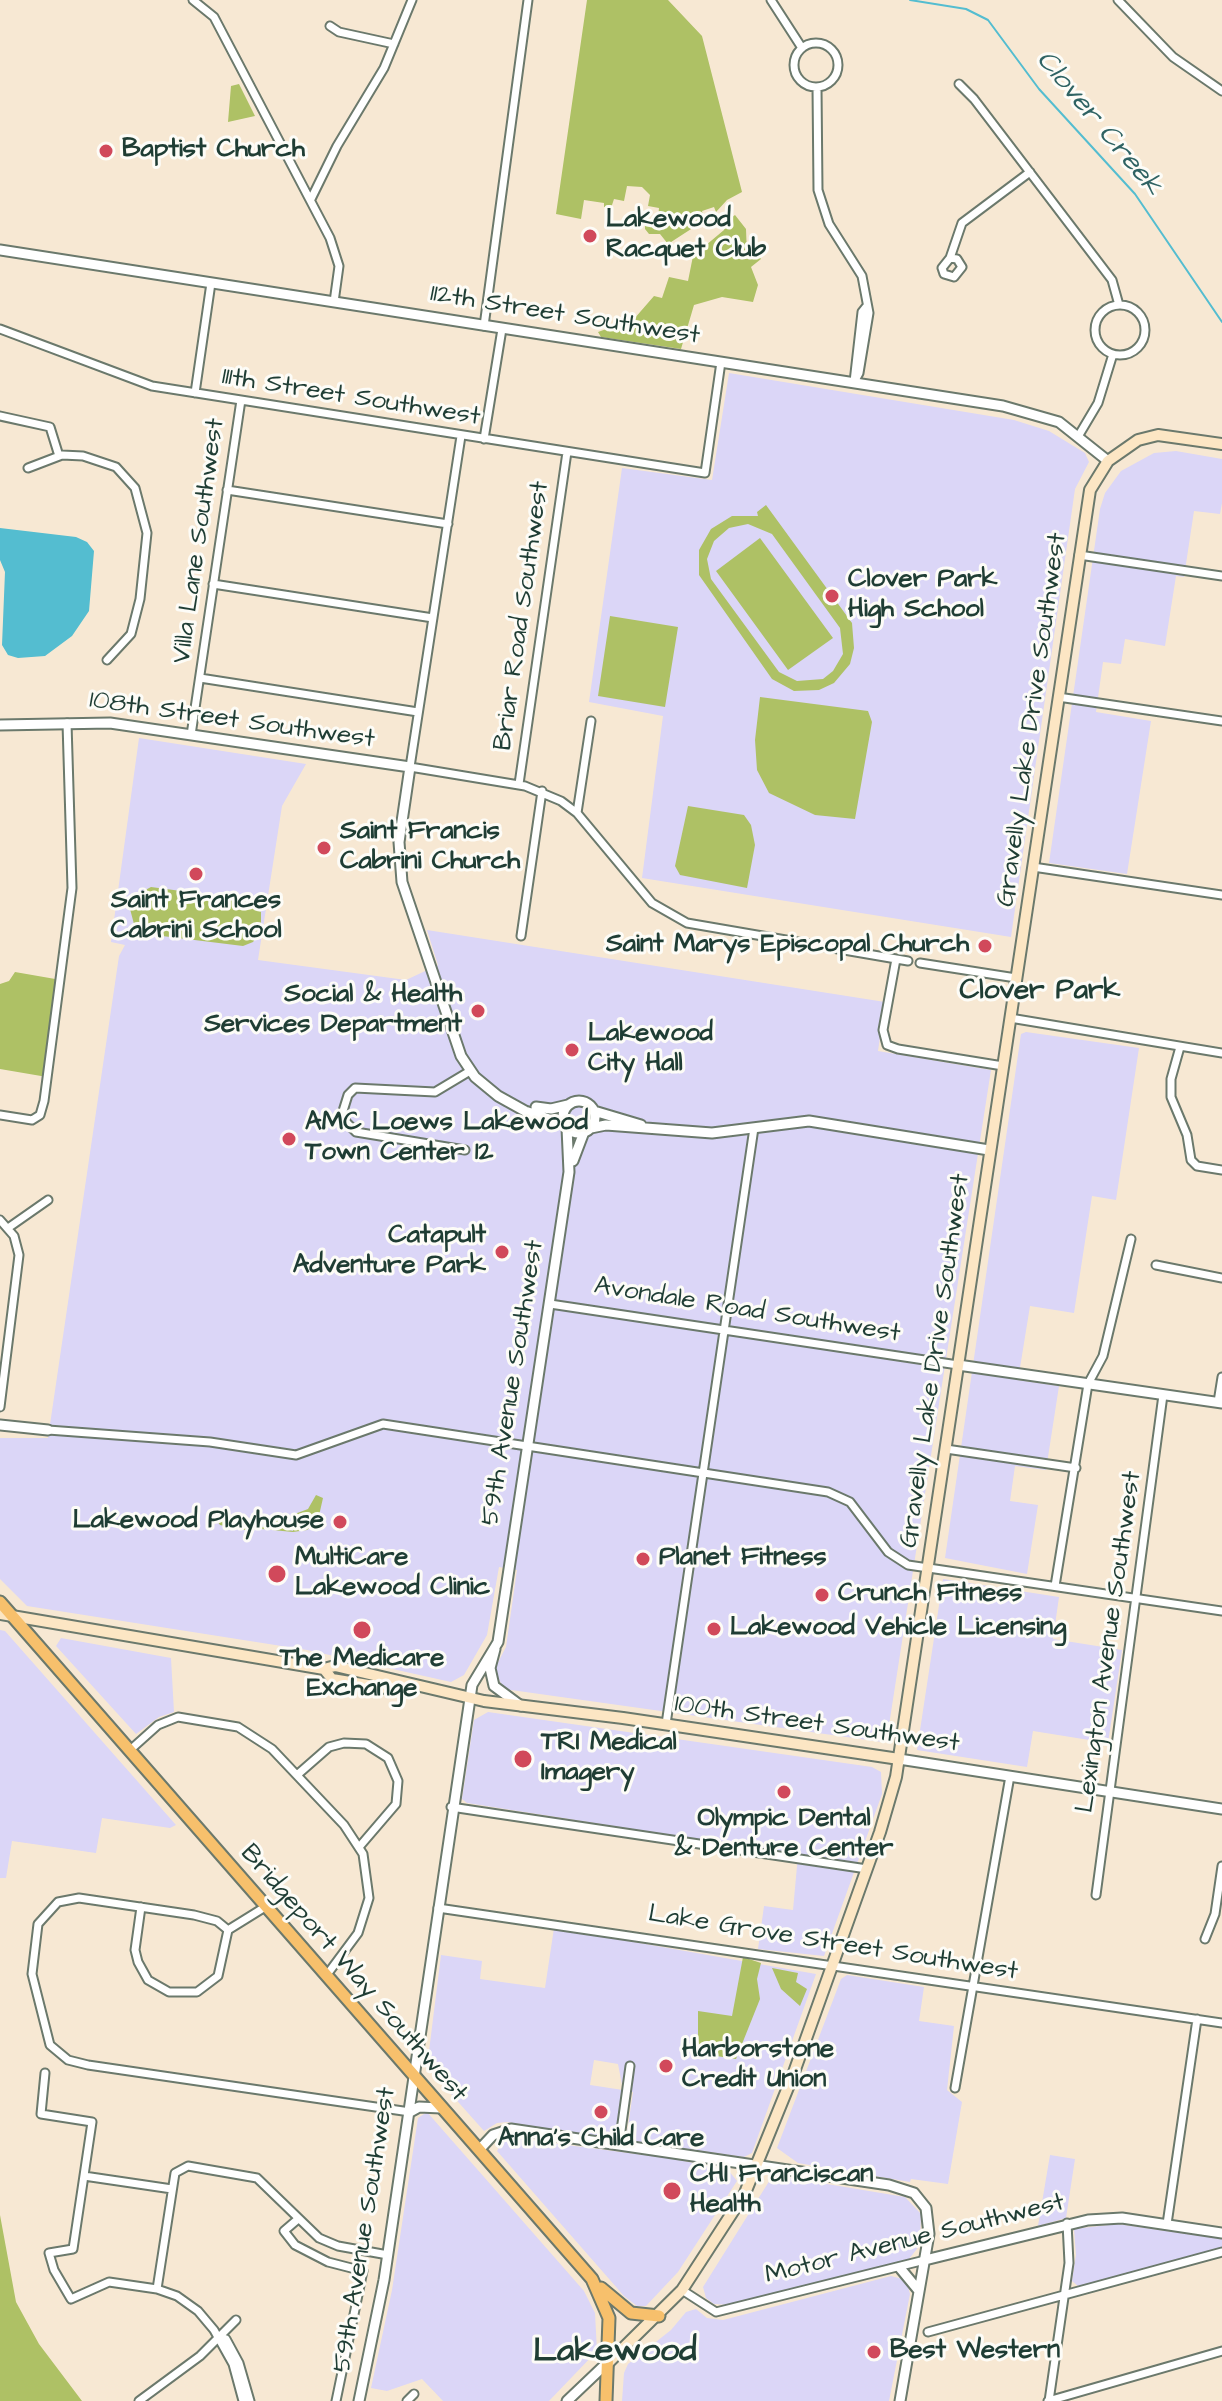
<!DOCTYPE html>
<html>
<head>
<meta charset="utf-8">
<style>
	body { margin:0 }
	canvas { display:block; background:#f7e8d3 }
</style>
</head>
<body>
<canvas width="1222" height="2401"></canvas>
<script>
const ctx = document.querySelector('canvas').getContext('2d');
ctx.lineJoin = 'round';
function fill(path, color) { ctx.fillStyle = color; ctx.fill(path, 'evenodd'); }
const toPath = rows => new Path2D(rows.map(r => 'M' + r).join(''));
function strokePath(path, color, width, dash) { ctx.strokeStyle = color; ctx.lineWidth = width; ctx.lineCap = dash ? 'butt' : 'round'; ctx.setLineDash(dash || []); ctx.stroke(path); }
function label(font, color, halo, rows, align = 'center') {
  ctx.font = font + ' "Architects Daughter",sans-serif'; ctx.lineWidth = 6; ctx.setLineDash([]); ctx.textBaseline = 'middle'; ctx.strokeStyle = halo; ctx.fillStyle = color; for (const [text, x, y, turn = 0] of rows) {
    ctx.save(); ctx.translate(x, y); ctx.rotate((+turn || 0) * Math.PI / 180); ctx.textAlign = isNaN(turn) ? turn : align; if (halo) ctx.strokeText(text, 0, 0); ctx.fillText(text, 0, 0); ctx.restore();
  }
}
fill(toPath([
	[729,373,1014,420,1049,431,1085,453,1089,462,1075,489,1011,937,642,878,663,716,589,702,622,468,712,480],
	[1176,451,1222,459,1222,503,1220,514,1194,511,1184,577,1176,576,1165,646,1125,639,1121,664,1103,662,1096,712,1151,721,1127,874,1049,863,1100,509,1105,493,1121,471,1154,453],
	[139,738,306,764,282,806,258,960,406,980,438,965,427,930,885,1002,878,1051,991,1070,887,1738,882,1742,504,1689,494,1670,506,1647,517,1570,499,1567,487,1635,464,1675,451,1682,307,1650,27,1606,0,1579,0,1438,48,1438,119,956,125,945,111,942],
	[1026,1032,1139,1048,1116,1200,1092,1196,1074,1313,1030,1306,1018,1380,1059,1386,1046,1470,1015,1466,1010,1501,1038,1505,1027,1574,945,1558,1021,1034],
	[943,1579,1059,1597,1053,1639,1122,1650,1108,1743,1033,1731,1027,1767,917,1750],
	[0,1630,5,1631,176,1825,170,1828,102,1818,96,1853,12,1841,6,1878,0,1878],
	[61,1638,171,1658,174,1712,159,1717,136,1734,56,1646],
	[488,1712,872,1767,881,1772,882,1794,824,1956,758,1949,764,1906,793,1910,798,1855,467,1803,462,1799,474,1720],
	[554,1928,816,1974,752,2153,744,2157,626,2140,633,2092,624,2090,615,2139,507,2122,497,2123,484,2131,427,2067,441,1955,482,1961,480,1979,545,1988],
	[594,2060,618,2064,623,2090,590,2085],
	[847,1975,924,1987,919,2021,954,2026,947,2090,962,2102,948,2184,911,2179,910,2182,798,2163,777,2148,841,1979],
	[427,2112,584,2291,595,2313,597,2351,549,2401,443,2401,422,2379,387,2391,371,2388,392,2290,418,2118],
	[513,2138,675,2159,729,2171,737,2181,678,2272,646,2306,637,2306,624,2296,497,2151,502,2142],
	[1050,2155,1075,2159,1066,2218,1038,2226],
	[773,2175,905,2197,921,2214,920,2245,909,2259,730,2305,714,2304,706,2298,703,2287],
	[1117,2224,1222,2239,1222,2248,1078,2286,1072,2281,1076,2255,1074,2229],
	[891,2276,906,2280,910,2294,889,2401,622,2401,624,2373,628,2364,671,2330,686,2312,696,2309,707,2318,723,2320]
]), '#dbd6f7');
fill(toPath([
	[587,0,668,0,702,36,742,192,727,200,716,212,714,207,702,211,705,220,668,244,660,234,649,234,645,229,645,226,657,228,659,208,648,206,650,195,642,187,627,186,624,201,614,199,611,208,604,207,604,203,584,200,581,219,556,214],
	[239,84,255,116,228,122,231,86],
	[735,215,746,229,747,255,758,255,761,259,751,267,758,285,753,302,722,297,694,305,681,349,601,337,598,332,634,319,654,296,662,298,669,277,688,281,693,256,724,230,728,220],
	[766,505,852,623,854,648,850,664,834,683,819,690,794,691,772,679,699,575,699,550,711,529,732,516,758,516,757,512],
	[748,524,772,534,840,628,843,654,833,671,823,679,797,681,779,672,711,579,707,559,714,541,729,528],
	[760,538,833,638,788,670,716,571],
	[610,616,678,627,665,707,598,696],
	[760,697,868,711,872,722,855,819,815,815,769,793,757,770,755,740],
	[688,806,744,815,751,825,755,845,747,888,680,875,675,866],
	[151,887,249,900,261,912,261,931,253,942,243,946,146,934,134,924,130,909,136,895],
	[15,972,61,980,47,1077,0,1069,0,984,9,981],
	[316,1495,323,1498,318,1520,307,1530,293,1532,262,1529,245,1530,220,1525,217,1521,226,1515,263,1527,277,1520,284,1529,293,1531,292,1515,308,1509],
	[743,1957,761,1963,757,1979,760,1999,736,2059,690,2052,691,2048,698,2048,698,2011,732,2016],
	[772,1968,798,1973,796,1982,807,1989,800,2006,781,1989],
	[0,2215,16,2302,39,2344,82,2401,0,2401]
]), '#aec165');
fill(toPath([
	[0,528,76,537,87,542,94,551,89,611,72,636,45,656,18,658,8,655,2,645,5,572,0,560]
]), '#54bdd0');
strokePath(toPath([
	[910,0,966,9,988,20,1039,89,1135,194,1222,322]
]), '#54bdd0', 2);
const minor = toPath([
	[193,0,214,17,330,238,339,266,334,302],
	[771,0,802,48],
	[1118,0,1173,57,1222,91],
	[330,26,339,32,394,44],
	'794 65a22 22 0 1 1 44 0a22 22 0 1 1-44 0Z',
	[959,84,974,99,1112,280,1119,305],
	[817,87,818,190,829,224,862,276,869,313,859,373,854,382],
	[311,199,337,146,384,68,412,0],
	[950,258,957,259,962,267,954,277,944,274,942,268,950,258,962,223,1030,172],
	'1095 330a25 25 0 1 1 50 0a25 25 0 1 1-50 0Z',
	[484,326,528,0],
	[0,329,152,386,705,473,721,362],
	[854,382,862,312,866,307],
	[195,393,211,283],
	[0,416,50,427,59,456],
	[1079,435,1098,403,1113,354],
	[461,436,410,767,525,786,561,801,577,813,652,903,687,923,908,961],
	[484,439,502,329],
	[28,468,62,455,83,456,116,467,135,488,147,533,140,599,131,634,107,660],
	[227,490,448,524],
	[1079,555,1222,576],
	[213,584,433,618],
	[200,678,418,712],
	[1058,697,1222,721],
	[191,735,241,400],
	[519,784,567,452],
	[577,813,591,721],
	[1033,867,1222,895],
	[521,936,542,791],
	[896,959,883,1030,887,1045,898,1049,1003,1066],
	[920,963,1016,978],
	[1010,1018,1222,1053],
	[1180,1047,1171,1079,1171,1097,1187,1135,1191,1160,1197,1166,1222,1170],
	[0,1115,32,1120,40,1115,44,1101,72,888,67,723],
	[465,1150,356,1132,346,1122,343,1111,348,1095,355,1088,435,1092,470,1071],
	[0,1220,14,1236,19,1255,0,1407],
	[8,1228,48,1200],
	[1156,1265,1222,1278],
	[550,1304,958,1365],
	[1218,1402,1222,1377],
	[48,1430,210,1442,296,1455,383,1424,828,1492,850,1502,888,1552,908,1565,1222,1611],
	[946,1449,1076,1468],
	[1055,1586,1088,1384,1103,1356,1131,1239],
	[666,1724,754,1128],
	[129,1751,158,1725,178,1717,238,1727,272,1749,344,1825,363,1854,369,1898,358,1933,326,1976],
	[297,1775,329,1747,344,1743,366,1744,388,1758,398,1781,396,1804,360,1846],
	[451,1807,867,1869],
	[1096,1895,1163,1395],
	[141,1907,135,1950,138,1962,148,1980,169,1992,197,1992,218,1976,228,1930],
	[438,1908,1222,2023],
	[228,1930,217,1921,194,1915,79,1898,58,1902,38,1924,32,1974,50,2045,68,2060,88,2065,410,2112],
	[228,1930,265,1907],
	[1205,1939,1215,1914,1222,1866],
	[45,2073,41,2114,92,2122,73,2249,49,2253,54,2270,71,2299,109,2282,157,2289,177,2296,198,2311,214,2330,233,2364,243,2401],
	[955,2088,1010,1776],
	[619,2145,630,2066],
	[84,2176,172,2189],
	[298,2219,284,2231,295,2245,328,2262,363,2271,336,2401],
	[1167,2224,1197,2019],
	[157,2289,175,2173,188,2166,257,2178,319,2238,338,2246,388,2255],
	[682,2290,716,2312,925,2260],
	[928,2332,1222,2252],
	[218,2337,226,2339,239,2363,250,2401],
	[139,2401,200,2356,236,2320],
	[407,2401,414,2394],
	[1048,2401,1222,2351],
	[1049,2401,1069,2263,1067,2223]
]);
const tertiary = toPath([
	[0,250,1003,406,1059,422,1108,461],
	[0,725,110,723,410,767,399,842,402,882,461,1056,475,1077,498,1096,525,1111,564,1124],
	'563 1117a16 16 0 1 1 32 0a16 16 0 1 1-32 0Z',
	[536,1107,551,1109,568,1105],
	[594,1111,641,1125],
	[591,1128,606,1125,712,1133,809,1121,989,1150],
	[573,1161,584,1132],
	[958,1365,1222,1403],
	[0,1425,48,1430],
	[495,1649,490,1668,494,1686,521,1706],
	[899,1759,1222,1809],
	[410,2112,419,2107,441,2108],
	[479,2150,493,2135,511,2129,889,2185,914,2193,926,2208,929,2234,900,2401],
	[925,2260,1088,2220,1122,2218,1222,2233],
	[900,2268,919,2291],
	[359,2401,384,2280,472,1685,498,1642,569,1172,567,1128],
	[567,2401,608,2362]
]);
const secondary = toPath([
	[0,1614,324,1669,335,1666,484,1701,623,1718,899,1759],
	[324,1669,332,1679,392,1689,405,1685],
	[609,2362,682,2290,745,2193,793,2075,880,1832,896,1777,1090,490,1108,461,1138,440,1158,435,1222,444]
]);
const primary = toPath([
	[0,1602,592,2279,609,2318,606,2401],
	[601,2288,631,2313,659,2316]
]);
strokePath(minor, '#6b796c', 11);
strokePath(tertiary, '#6b796c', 13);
strokePath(secondary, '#6b796c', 14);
strokePath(primary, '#6b796c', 15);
strokePath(minor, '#fff', 7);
strokePath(tertiary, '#fff', 9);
strokePath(secondary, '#fce6c4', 10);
strokePath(primary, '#f7c06c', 11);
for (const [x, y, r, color] of [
	[106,151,8,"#d1495b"],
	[590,236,8,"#d1495b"],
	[832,596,8,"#d1495b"],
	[324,848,8,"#d1495b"],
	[196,874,8,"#d1495b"],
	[985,946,8,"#d1495b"],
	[478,1011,8,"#d1495b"],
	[572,1050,8,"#d1495b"],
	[289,1139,8,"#d1495b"],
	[502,1252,8,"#d1495b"],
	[340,1522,8,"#d1495b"],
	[643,1559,8,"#d1495b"],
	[277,1574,10,"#d1495b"],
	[822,1595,8,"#d1495b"],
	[714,1629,8,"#d1495b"],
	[362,1630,10,"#d1495b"],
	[523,1759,10,"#d1495b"],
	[784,1792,8,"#d1495b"],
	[666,2066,8,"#d1495b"],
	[601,2112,8,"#d1495b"],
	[672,2191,10,"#d1495b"],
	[874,2352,8,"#d1495b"]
]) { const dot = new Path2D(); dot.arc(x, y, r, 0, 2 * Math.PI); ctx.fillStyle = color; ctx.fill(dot); strokePath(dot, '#fdfcf7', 3); }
label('bold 26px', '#1f3d34', '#fdfcf7', [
	["Baptist Church",122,151],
	["Lakewood",606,221],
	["Racquet Club",606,251],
	["Clover Park",848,581],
	["High School",848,611],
	["Saint Francis",340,833],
	["Cabrini Church",340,863],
	["Saint Frances",196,902,"center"],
	["Cabrini School",196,932,"center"],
	["Saint Marys Episcopal Church",969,946,"right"],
	["Social & Health",462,996,"right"],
	["Services Department",462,1026,"right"],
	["Lakewood",588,1035],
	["City Hall",588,1065],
	["AMC Loews Lakewood",305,1124],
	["Town Center 12",305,1154],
	["Catapult",486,1237,"right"],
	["Adventure Park",486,1267,"right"],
	["Lakewood Playhouse",324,1522,"right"],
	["MultiCare",295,1559],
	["Lakewood Clinic",295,1589],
	["Planet Fitness",659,1559],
	["Crunch Fitness",838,1595],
	["Lakewood Vehicle Licensing",730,1629],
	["The Medicare",362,1660,"center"],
	["Exchange",362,1690,"center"],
	["TRI Medical",541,1744],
	["Imagery",541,1774],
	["Olympic Dental",784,1820,"center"],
	["& Denture Center",784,1850,"center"],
	["Harborstone",682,2051],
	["Credit Union",682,2081],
	["Anna's Child Care",601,2140,"center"],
	["CHI Franciscan",690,2176],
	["Health",690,2206],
	["Best Western",890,2352]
], 'left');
label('26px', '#1f3d34', '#fdfcf7', [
	["112th Street Southwest",565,316,9],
	["111th Street Southwest",351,398,9],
	["Villa Lane Southwest",200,541,-82],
	["Briar Road Southwest",523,616,-82],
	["Gravelly Lake Drive Southwest",1033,720,-82],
	["108th Street Southwest",232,721,8],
	["Avondale Road Southwest",747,1311,9],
	["Gravelly Lake Drive Southwest",936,1361,-82],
	["59th Avenue Southwest",514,1383,-81],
	["Lexington Avenue Southwest",1110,1642,-82],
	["100th Street Southwest",817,1725,8],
	["Lake Grove Street Southwest",833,1944,9],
	["Bridgeport Way Southwest",353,1974,49],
	["59th Avenue Southwest",366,2230,-81],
	["Motor Avenue Southwest",915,2240,-14]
]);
label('italic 28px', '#2f6363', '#fdfcf7', [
	["Clover Creek",1098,124,50]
]);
label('bold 28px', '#1f3d34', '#fdfcf7', [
	["Clover Park",1040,992]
]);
label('bold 34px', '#1f3d34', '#fdfcf7', [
	["Lakewood",615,2353]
]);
</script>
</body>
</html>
